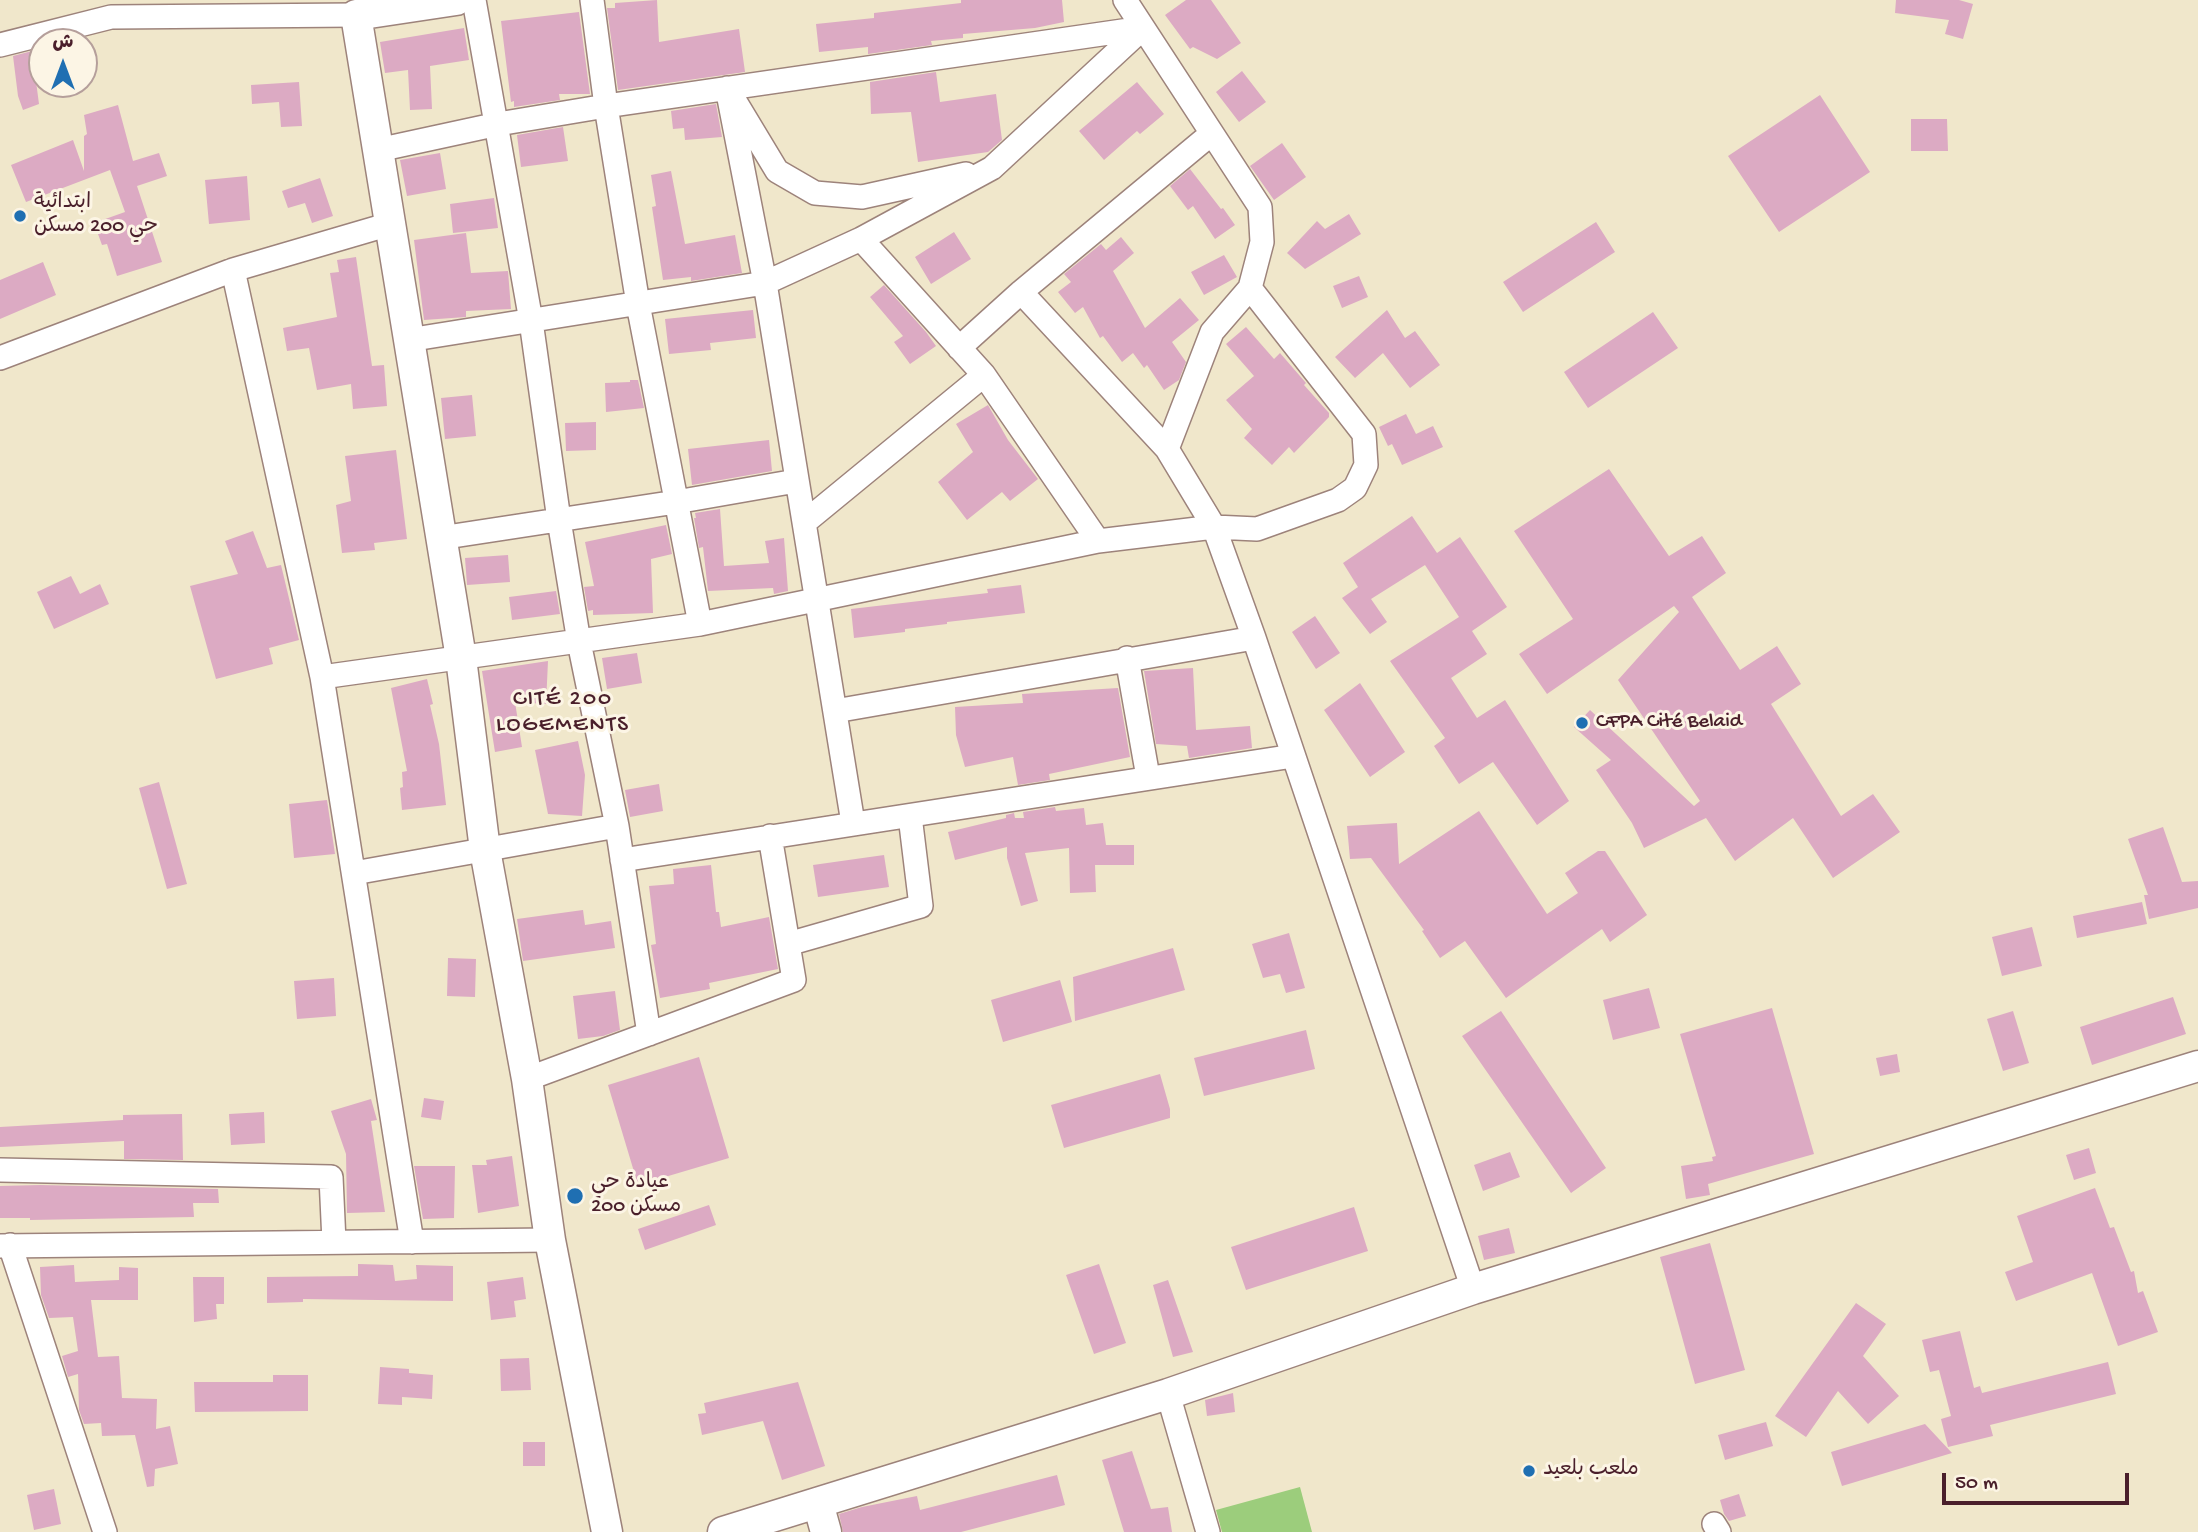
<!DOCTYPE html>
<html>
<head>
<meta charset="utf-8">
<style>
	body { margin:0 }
	#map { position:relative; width:2198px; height:1532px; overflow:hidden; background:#f0e7cb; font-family:"Gochi Hand","Playpen Sans Arabic",sans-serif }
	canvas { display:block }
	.north { position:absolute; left:28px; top:28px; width:70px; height:70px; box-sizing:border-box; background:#fcf5e5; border:2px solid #b59f9b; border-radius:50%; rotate:0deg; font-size:19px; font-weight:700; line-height:28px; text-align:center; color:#4a1f2b }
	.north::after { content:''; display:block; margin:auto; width:24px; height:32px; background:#1f6fb2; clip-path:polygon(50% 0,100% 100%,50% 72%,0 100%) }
	.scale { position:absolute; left:1942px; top:1473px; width:187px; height:32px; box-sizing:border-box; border:4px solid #4a1f2b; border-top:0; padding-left:9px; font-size:21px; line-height:24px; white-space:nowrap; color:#4a1f2b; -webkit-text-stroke:5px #fcf5e5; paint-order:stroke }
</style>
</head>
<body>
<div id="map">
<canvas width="2198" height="1532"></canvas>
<div class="north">ش</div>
<div class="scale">50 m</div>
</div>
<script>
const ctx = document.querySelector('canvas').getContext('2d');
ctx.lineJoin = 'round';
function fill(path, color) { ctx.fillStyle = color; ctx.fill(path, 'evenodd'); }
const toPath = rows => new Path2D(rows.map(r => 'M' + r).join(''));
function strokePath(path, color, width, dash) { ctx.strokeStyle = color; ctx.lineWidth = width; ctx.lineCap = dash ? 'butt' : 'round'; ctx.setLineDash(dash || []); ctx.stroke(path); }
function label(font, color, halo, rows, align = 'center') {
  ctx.font = font + ' "Gochi Hand","Playpen Sans Arabic",sans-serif'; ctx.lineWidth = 6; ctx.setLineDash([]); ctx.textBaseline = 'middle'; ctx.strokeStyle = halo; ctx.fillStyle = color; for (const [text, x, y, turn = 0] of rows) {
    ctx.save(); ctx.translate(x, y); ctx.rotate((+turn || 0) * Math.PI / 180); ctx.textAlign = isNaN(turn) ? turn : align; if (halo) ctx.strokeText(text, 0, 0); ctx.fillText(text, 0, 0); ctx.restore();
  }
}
fill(toPath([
	[1300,1487,1312,1532,1222,1532,1216,1510]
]), '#9ccd7c');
fill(toPath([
	[657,0,659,42,739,29,745,72,618,90,607,8,615,8,615,3],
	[961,0,1062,0,1064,22,1035,28,963,34,963,38,931,41,932,45,868,54,868,47,819,52,816,24,874,18,874,13,961,3],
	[1186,0,1211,0,1241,43,1217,59,1193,47,1190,49,1165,15],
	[1896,0,1959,0,1973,4,1963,39,1945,34,1949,20,1895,13],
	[579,12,590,94,559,94,560,100,514,107,514,101,511,102,501,21],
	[464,28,469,60,430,66,432,109,410,110,408,70,385,73,380,42],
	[32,51,39,104,23,110,18,96,13,56],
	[1242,71,1266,102,1239,122,1216,92],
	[936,72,940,102,996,94,1002,140,988,152,918,162,911,112,871,114,870,82],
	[299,82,302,126,281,127,279,102,252,104,251,85],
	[1137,82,1164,114,1140,134,1137,131,1104,160,1079,131],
	[1820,95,1870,172,1779,232,1728,156],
	[716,104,722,137,685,140,684,128,673,129,671,111],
	[118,105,133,161,159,153,167,176,137,186,162,262,117,276,107,244,102,245,94,223,125,212,110,170,26,202,11,165,73,140,84,171,84,136,87,134,84,115],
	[1911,119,1947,119,1948,151,1911,151],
	[563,127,568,161,521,167,517,135],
	[1282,143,1306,177,1274,200,1250,166],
	[440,153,446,189,407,196,400,160],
	[1190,169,1221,209,1223,208,1235,225,1215,239,1193,206,1188,210,1170,186],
	[671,171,685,244,735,235,742,273,691,281,691,277,663,280,652,207,656,206,651,175],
	[247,176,250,220,209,224,205,180],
	[320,178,333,216,312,223,305,203,288,208,282,191],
	[494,198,498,228,453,233,450,204],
	[1349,214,1361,234,1305,269,1287,253,1317,221,1325,229],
	[1596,222,1615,252,1523,312,1503,282],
	[954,232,971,259,931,284,915,257],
	[466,233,471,273,508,271,511,309,466,311,466,317,424,320,414,240],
	[1121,237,1134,253,1113,271,1145,328,1180,298,1199,320,1172,342,1186,362,1179,380,1164,390,1147,365,1144,368,1133,353,1122,362,1103,336,1100,338,1083,307,1075,313,1058,292,1071,282,1064,274,1101,244,1106,250],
	[1224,255,1237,277,1204,295,1191,272],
	[356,257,372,366,384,365,387,406,353,409,351,384,317,390,309,348,287,351,283,328,337,317,330,273,339,272,337,260],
	[43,262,56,295,0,319,0,280],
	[1359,276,1368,297,1342,308,1333,286],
	[884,285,926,332,936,346,910,364,894,342,903,336,870,297],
	[753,310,756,338,710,343,711,350,669,354,665,319],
	[1387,310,1405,338,1415,331,1440,365,1410,388,1383,353,1355,378,1335,357],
	[1653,312,1678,348,1588,408,1564,372],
	[1246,327,1274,359,1280,353,1306,383,1304,385,1329,413,1329,417,1294,453,1289,447,1272,465,1244,438,1252,429,1226,400,1254,376,1226,344],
	[630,380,638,380,644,408,606,412,605,383,630,382],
	[472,395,476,436,445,439,441,398],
	[988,405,1008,440,1038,479,1010,501,1002,492,967,520,938,482,973,452,956,424],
	[1406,414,1416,434,1433,426,1443,447,1402,465,1392,444,1388,446,1379,427],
	[596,422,596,450,566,451,565,423],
	[769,440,772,471,692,485,688,449],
	[396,450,407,539,374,543,375,550,342,553,336,505,351,501,345,456],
	[1609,469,1669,556,1702,536,1726,573,1692,597,1740,670,1777,646,1801,684,1771,704,1841,816,1873,794,1900,832,1833,878,1793,818,1735,861,1706,818,1644,848,1632,823,1596,770,1611,760,1574,727,1590,710,1694,806,1700,801,1618,680,1679,612,1674,606,1547,694,1519,654,1573,619,1514,531],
	[720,509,724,566,769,563,765,541,784,538,788,591,774,594,773,588,708,591,703,547,699,548,694,518,696,518,695,513],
	[1412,516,1437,553,1460,537,1507,607,1472,631,1487,654,1451,678,1477,718,1505,700,1569,801,1537,825,1493,762,1459,784,1434,746,1445,738,1390,661,1459,617,1425,565,1371,599,1387,622,1370,634,1342,598,1358,587,1343,563],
	[666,525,672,554,651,559,653,613,593,615,593,610,588,611,584,587,594,586,585,542],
	[253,531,267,568,281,565,299,640,269,648,273,664,216,679,190,586,238,574,225,541],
	[508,555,510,582,467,585,465,558],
	[71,576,80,594,100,584,109,604,54,629,37,592],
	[1021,585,1025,613,947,622,947,624,905,629,905,632,854,638,851,609,988,593,987,589],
	[556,591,560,614,512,620,509,597],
	[1315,616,1340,653,1316,669,1292,632],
	[637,653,642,683,607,689,602,658],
	[548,661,546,704,515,702,522,747,495,752,482,671],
	[1193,668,1196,730,1250,726,1252,748,1189,758,1187,746,1156,744,1144,671],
	[427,679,433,704,430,705,439,744,446,805,402,810,400,788,403,787,402,772,407,771,391,688],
	[1360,683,1405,752,1370,777,1324,710],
	[1118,688,1130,757,1049,774,1050,780,1018,785,1013,757,965,767,956,735,955,707,1023,703,1022,694],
	[578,741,585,775,582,816,548,814,535,750],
	[159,782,187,884,167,889,139,788],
	[659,784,663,811,630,817,625,790],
	[327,800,335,854,294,858,289,804],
	[1055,807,1056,811,1084,808,1086,825,1103,823,1106,845,1134,845,1134,865,1095,865,1096,892,1070,893,1069,848,1025,853,1038,901,1021,906,1007,858,1007,847,955,860,948,832,1006,818,1006,815,1014,813,1015,818,1024,818,1023,812],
	[1479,811,1547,914,1578,893,1565,873,1598,851,1605,851,1647,915,1610,942,1602,929,1506,998,1465,941,1440,958,1422,931,1424,930,1371,858,1350,859,1347,826,1397,823,1399,864],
	[2163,827,2182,882,2198,881,2198,908,2149,919,2144,895,2148,895,2128,839],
	[884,855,889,887,818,897,813,865],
	[711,865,716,912,719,912,721,927,769,917,778,969,709,983,710,989,660,998,651,945,656,944,649,886,674,884,673,869],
	[2142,902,2147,924,2077,938,2073,916],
	[583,910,585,925,611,921,615,948,523,961,517,919],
	[2032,927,2042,966,2002,976,1992,937],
	[1289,933,1305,988,1286,993,1280,974,1263,978,1252,944],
	[1173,948,1185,990,1075,1021,1073,977],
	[448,958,476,959,475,997,447,996],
	[334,978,336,1016,297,1019,294,981],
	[1060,980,1072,1022,1003,1042,991,1000],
	[1649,988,1660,1028,1613,1040,1603,1000],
	[615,991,620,1030,603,1036,578,1039,573,996],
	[2173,997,2186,1034,2092,1065,2080,1027],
	[1772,1008,1814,1154,1708,1184,1710,1195,1686,1199,1681,1166,1713,1161,1712,1157,1716,1156,1680,1034],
	[1501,1011,1606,1168,1571,1193,1462,1036],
	[2013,1011,2029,1063,2003,1071,1987,1019],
	[1306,1030,1315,1069,1204,1096,1194,1058],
	[1897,1054,1900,1072,1880,1076,1876,1058],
	[699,1057,729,1158,638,1185,608,1085],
	[1160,1074,1170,1109,1170,1118,1064,1148,1051,1105],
	[424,1098,444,1101,441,1120,421,1117],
	[371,1099,377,1120,371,1121,385,1212,347,1213,346,1154,331,1111],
	[264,1112,265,1143,231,1145,229,1114],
	[182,1114,183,1160,124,1159,124,1141,0,1147,0,1127,123,1120,123,1115],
	[2089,1148,2096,1173,2074,1180,2066,1155],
	[1510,1152,1520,1177,1483,1191,1474,1165],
	[512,1156,519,1206,478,1213,472,1165,487,1165,486,1160],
	[414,1166,455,1166,454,1218,423,1219],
	[40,1185,218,1189,219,1203,193,1203,194,1217,30,1220,30,1218,0,1218,0,1186],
	[2095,1188,2110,1228,2114,1227,2131,1272,2134,1271,2138,1293,2143,1291,2158,1332,2118,1346,2092,1273,2016,1301,2005,1272,2033,1262,2017,1216],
	[709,1205,716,1225,645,1250,638,1229],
	[1354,1207,1368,1251,1246,1290,1231,1247],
	[1509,1228,1515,1253,1484,1260,1478,1236],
	[1710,1243,1745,1370,1695,1384,1660,1257],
	[358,1264,393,1265,395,1281,417,1279,416,1265,453,1266,453,1301,303,1299,303,1302,267,1303,267,1277,358,1276],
	[1099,1264,1126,1343,1094,1354,1066,1275],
	[74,1265,75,1282,119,1280,119,1267,138,1268,138,1300,91,1300,98,1357,119,1356,122,1398,157,1399,156,1429,170,1426,178,1464,155,1469,154,1486,147,1487,135,1435,102,1436,101,1423,84,1424,79,1410,78,1374,68,1377,62,1356,78,1351,73,1317,49,1318,41,1295,40,1267],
	[193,1277,224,1277,224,1304,216,1304,217,1319,194,1322],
	[523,1277,526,1299,514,1301,516,1317,491,1320,487,1282],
	[1168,1280,1193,1352,1173,1357,1153,1285],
	[1856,1303,1886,1324,1863,1356,1899,1396,1868,1424,1838,1391,1806,1437,1775,1416],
	[1960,1331,1974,1388,1980,1386,1982,1393,2108,1362,2116,1394,1990,1425,1993,1436,1948,1447,1941,1419,1951,1416,1939,1370,1930,1372,1922,1340],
	[529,1358,531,1390,501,1391,500,1359],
	[380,1367,409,1369,409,1373,433,1375,432,1399,402,1397,402,1405,378,1404],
	[273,1375,308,1375,308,1411,195,1412,194,1382,273,1382],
	[798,1382,825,1466,782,1480,763,1421,702,1435,698,1414,706,1413,704,1403],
	[1233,1393,1235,1412,1207,1416,1205,1400],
	[1766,1422,1773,1446,1725,1460,1718,1435],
	[1925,1424,1952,1453,1842,1486,1831,1452],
	[523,1442,545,1442,545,1466,523,1466],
	[1132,1451,1151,1509,1168,1507,1172,1532,1124,1532,1102,1460],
	[1057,1475,1065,1505,961,1532,843,1532,839,1514,862,1507,917,1496,920,1510],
	[54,1489,61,1524,34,1530,27,1495],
	[1739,1494,1746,1516,1729,1521,1724,1514,1720,1500]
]), '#dcaac3');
const minor = toPath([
	[474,0,531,321,559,520,579,642,617,826,649,1034],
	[592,0,606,106,638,304,700,624],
	[1125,0,1260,207,1262,242,1250,288,1212,332,1167,449],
	[0,45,111,17,356,15],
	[727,88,765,283,853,823],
	[736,103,777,171,815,193,862,197,966,174],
	[378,150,498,124,606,106,1143,28],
	[861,239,984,375,1098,541],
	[233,270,322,677,412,1242],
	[1021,292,1167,449,1214,527,1254,638,1473,1289],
	[408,340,765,283,861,239,992,168,1143,28],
	[959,348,1021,292,1211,134],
	[0,358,233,270,390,224],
	[805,522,984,375],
	[440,538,676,502,796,481],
	[1127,658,1148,777],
	[322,677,700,624,1098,541,1214,527,1257,529,1338,500,1355,488,1366,465,1364,434,1250,288],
	[835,711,1254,638],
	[622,860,1293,756],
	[354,873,617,826],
	[788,944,921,906,910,816],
	[527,1079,794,980,770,836],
	[0,1170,331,1177,334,1242],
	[10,1245,105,1532],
	[0,1246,550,1240],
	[1168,1394,1208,1532],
	[1714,1524,1719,1532]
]);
const tertiary = toPath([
	[456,0,356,15,461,658,485,850,527,1079,550,1240,607,1532],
	[818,1503,826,1532],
	[723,1532,1168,1394,1473,1289,2198,1066]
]);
strokePath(minor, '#9d837b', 26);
strokePath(tertiary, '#9d837b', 33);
strokePath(minor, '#fff', 23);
strokePath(tertiary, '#fff', 30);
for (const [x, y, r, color] of [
	[20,216,7,"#1f6fb2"],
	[1582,723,7,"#1f6fb2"],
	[575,1196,9,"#1f6fb2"],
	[1529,1471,7,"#1f6fb2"]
]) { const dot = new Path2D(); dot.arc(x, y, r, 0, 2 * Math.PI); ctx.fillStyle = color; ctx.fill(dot); strokePath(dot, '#fcf5e5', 2.5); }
label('21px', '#4a1f2b', '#fcf5e5', [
	["ابتدائية",34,204],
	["حي 200 مسكن",34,228],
	["CFPA Cité Belaid",1596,723],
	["عيادة حي",591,1184],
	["200 مسكن",591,1208],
	["ملعب بلعيد",1543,1471]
], 'left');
ctx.letterSpacing = '2px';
label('23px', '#4a1f2b', '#fcf5e5', [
	["CITÉ 200",563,700],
	["LOGEMENTS",563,726]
]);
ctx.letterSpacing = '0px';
</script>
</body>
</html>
